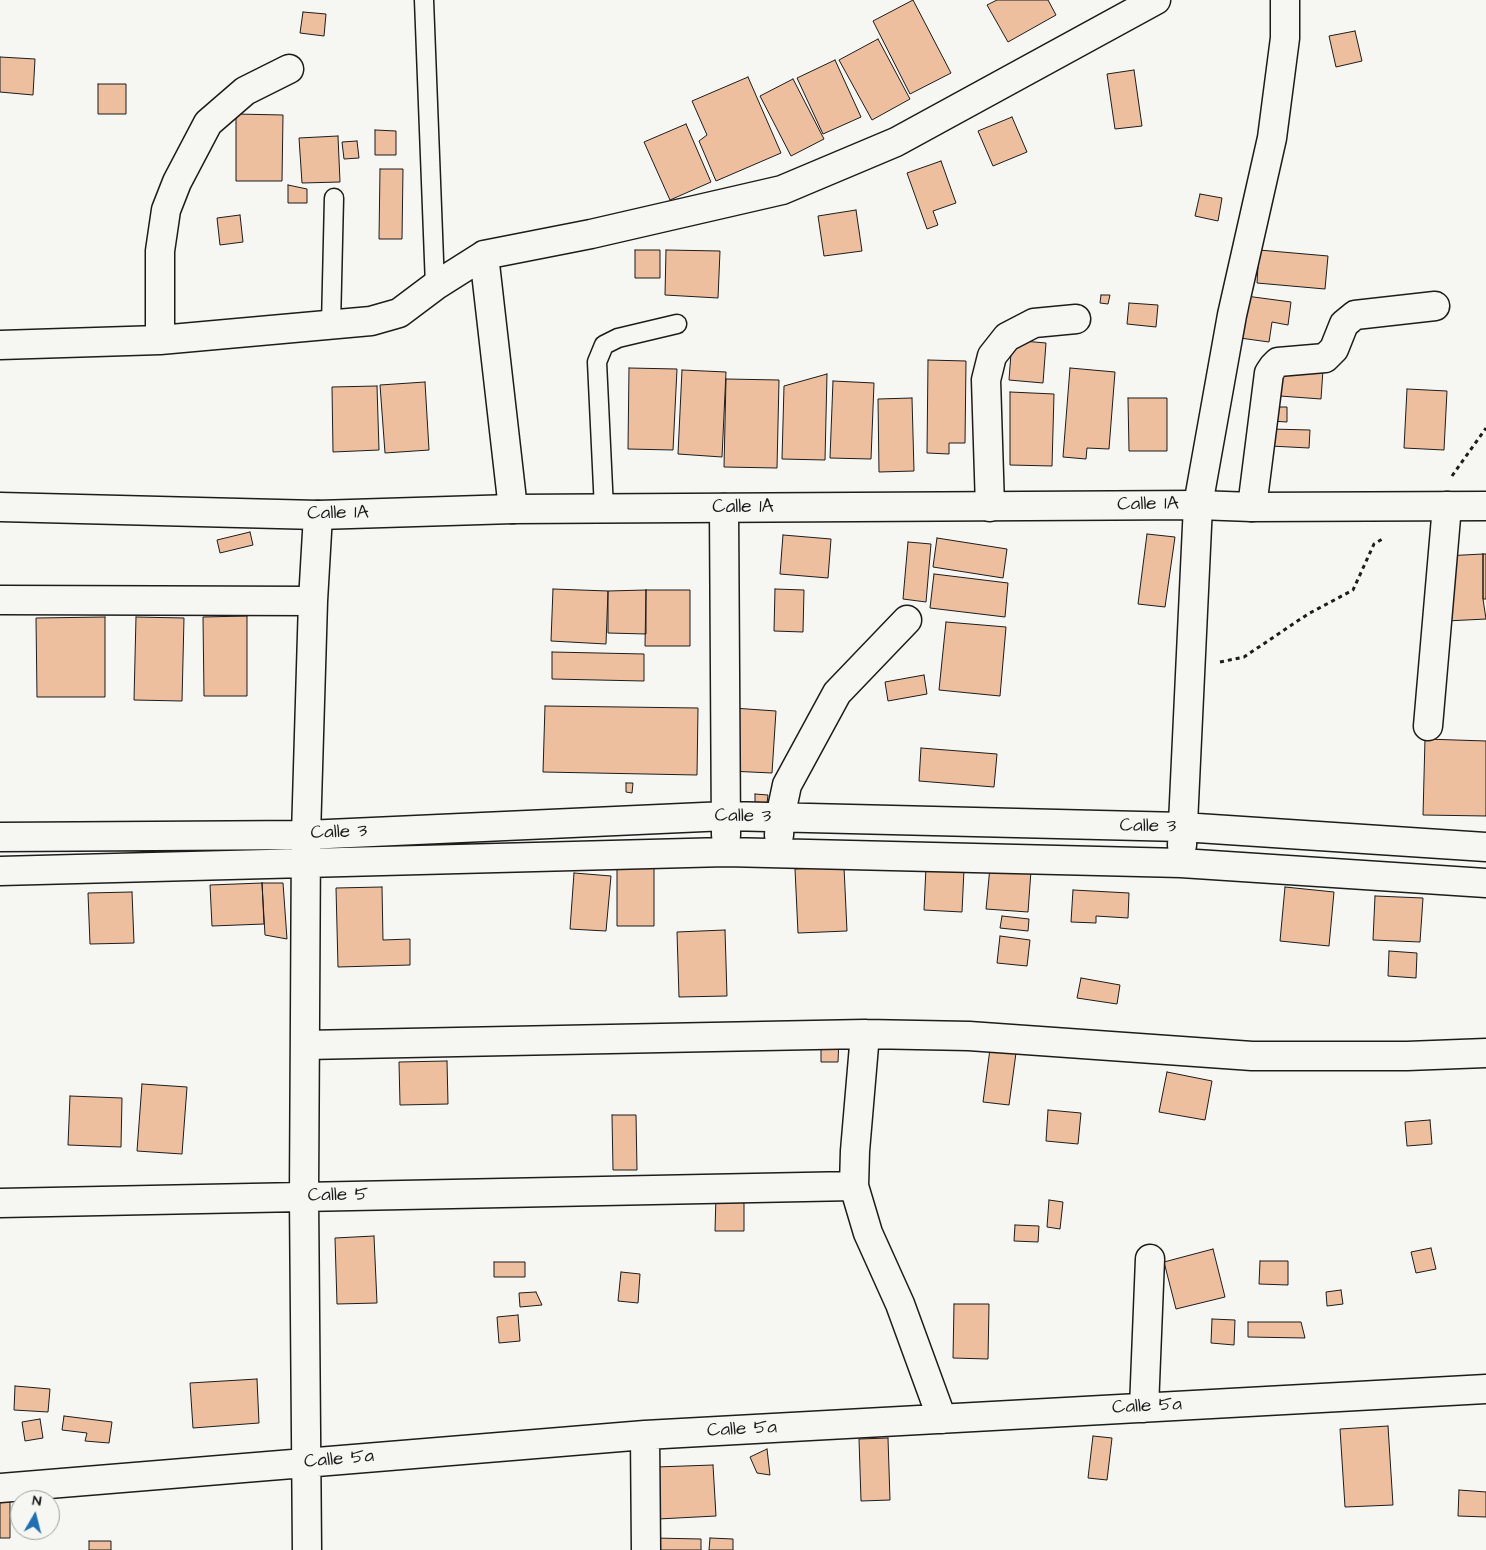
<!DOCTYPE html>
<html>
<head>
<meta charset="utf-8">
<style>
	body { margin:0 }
	#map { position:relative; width:1486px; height:1550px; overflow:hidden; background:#f6f6f2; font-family:"Architects Daughter",sans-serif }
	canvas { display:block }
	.north { position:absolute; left:10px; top:1490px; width:50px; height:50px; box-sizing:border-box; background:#f6f6f2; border:1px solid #9f9f9c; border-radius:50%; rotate:8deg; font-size:14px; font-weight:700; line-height:20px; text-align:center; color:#1c1c1c }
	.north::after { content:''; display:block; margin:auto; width:18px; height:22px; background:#1f6fb2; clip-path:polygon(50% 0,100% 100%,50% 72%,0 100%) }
</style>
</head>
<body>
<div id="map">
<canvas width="1486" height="1550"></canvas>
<div class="north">N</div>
</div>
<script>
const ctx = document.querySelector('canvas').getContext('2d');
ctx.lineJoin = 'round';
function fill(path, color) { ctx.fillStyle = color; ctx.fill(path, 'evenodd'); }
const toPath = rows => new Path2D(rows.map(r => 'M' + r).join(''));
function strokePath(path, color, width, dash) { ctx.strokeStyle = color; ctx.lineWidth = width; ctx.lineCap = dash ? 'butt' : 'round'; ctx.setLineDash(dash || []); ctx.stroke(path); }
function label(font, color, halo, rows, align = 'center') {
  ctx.font = font + ' "Architects Daughter",sans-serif'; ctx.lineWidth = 4.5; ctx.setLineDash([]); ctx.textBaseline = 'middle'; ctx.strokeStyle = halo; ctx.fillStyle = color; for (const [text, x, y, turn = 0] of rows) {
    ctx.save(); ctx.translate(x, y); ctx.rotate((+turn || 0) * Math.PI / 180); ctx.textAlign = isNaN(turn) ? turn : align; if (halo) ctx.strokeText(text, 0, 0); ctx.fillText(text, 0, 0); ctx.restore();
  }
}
const building = toPath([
	[913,0,951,73,910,94,873,21,913,0],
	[997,0,1048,0,1056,15,1008,42,987,5,997,0],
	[303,12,326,14,324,36,300,33,303,12],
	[1355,31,1362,61,1336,67,1329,36,1355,31],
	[878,39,910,99,872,120,839,60,878,39],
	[0,57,35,59,33,95,0,92,0,57],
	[835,60,861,117,823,134,797,78,835,60],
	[1134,70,1142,126,1115,129,1107,74,1134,70],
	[748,77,781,153,716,181,699,141,707,135,692,101,748,77],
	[793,79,824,139,791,156,760,96,793,79],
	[98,84,126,84,126,114,98,114,98,84],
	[236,114,283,115,282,181,236,181,236,114],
	[1012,117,1027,152,993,166,978,131,1012,117],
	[686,124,711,182,670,200,644,142,686,124],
	[375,130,396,131,396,155,375,155,375,130],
	[338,136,340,182,302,183,299,138,338,136],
	[357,141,359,158,344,159,342,142,357,141],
	[941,161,956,203,933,211,938,225,927,229,907,173,941,161],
	[380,169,403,169,402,239,379,239,380,169],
	[288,185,307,189,307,203,288,203,288,185],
	[1200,194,1222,198,1218,221,1195,216,1200,194],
	[856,210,862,251,824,256,818,216,856,210],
	[240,215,243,242,220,245,217,218,240,215],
	[635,250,660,250,660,278,635,278,635,250],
	[666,250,720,251,718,298,665,295,666,250],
	[1259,250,1328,256,1325,289,1257,283,1259,250],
	[1101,295,1110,295,1108,304,1100,303,1101,295],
	[1246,296,1291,302,1288,325,1272,322,1269,342,1240,338,1246,296],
	[1129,303,1158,305,1156,327,1127,324,1129,303],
	[1012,340,1046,343,1043,383,1009,380,1012,340],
	[928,360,966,361,965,443,949,443,949,454,927,453,928,360],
	[629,368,677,369,673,450,628,449,629,368],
	[1070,368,1115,372,1109,449,1087,448,1086,459,1063,457,1070,368],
	[1282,368,1323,370,1321,399,1280,396,1282,368],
	[682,370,726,372,722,457,678,454,682,370],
	[827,374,825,460,782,459,784,386,827,374],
	[726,379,779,380,777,468,724,467,726,379],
	[833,381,874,383,871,459,830,458,833,381],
	[425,382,429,450,385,453,380,385,425,382],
	[377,386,379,450,333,452,332,387,377,386],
	[1407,389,1447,391,1444,450,1404,448,1407,389],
	[1010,392,1054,394,1052,466,1010,465,1010,392],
	[912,398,914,471,879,472,878,399,912,398],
	[1128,398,1167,398,1167,451,1129,451,1128,398],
	[1271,407,1287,407,1287,422,1271,421,1271,407],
	[1270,429,1310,430,1309,448,1270,446,1270,429],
	[250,532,253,545,220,553,217,540,250,532],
	[1147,534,1175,537,1165,607,1138,604,1147,534],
	[783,535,831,539,828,578,780,574,783,535],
	[937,538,1007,549,1003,578,933,567,937,538],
	[908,542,931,544,926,602,903,599,908,542],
	[1483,554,1483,599,1486,619,1446,621,1444,556,1483,554],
	[1483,554,1486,554,1486,599,1483,599,1483,554],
	[934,574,1008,583,1005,617,930,608,934,574],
	[553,589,608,591,606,644,551,641,553,589],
	[775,589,804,590,803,632,774,631,775,589],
	[646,590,646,634,608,633,608,591,646,590],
	[646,590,690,590,690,646,645,646,646,590],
	[247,616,247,696,204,696,203,617,247,616],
	[105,617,105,697,37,697,36,618,105,617],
	[136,617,184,618,182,701,134,700,136,617],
	[946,622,1006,627,1000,696,939,690,946,622],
	[552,652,644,654,644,681,552,679,552,652],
	[924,675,927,694,888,701,885,682,924,675],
	[545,706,698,708,697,775,543,772,545,706],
	[733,708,776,711,772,773,729,771,733,708],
	[1425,739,1486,741,1486,816,1423,815,1425,739],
	[921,748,997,754,994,787,919,781,921,748],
	[626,783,633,783,632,793,626,792,626,783],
	[755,794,768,795,767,803,755,802,755,794],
	[844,867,847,931,798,933,795,869,844,867],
	[926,867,964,869,962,912,924,910,926,867],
	[990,867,1031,871,1028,912,986,909,990,867],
	[617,868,654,868,654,926,617,926,617,868],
	[574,873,611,876,606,931,570,929,574,873],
	[262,883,283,883,287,939,265,935,262,883],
	[262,883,264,924,212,926,210,885,262,883],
	[382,887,383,940,410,939,410,965,338,967,336,888,382,887],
	[1285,887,1334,892,1329,946,1280,941,1285,887],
	[1073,890,1129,893,1128,918,1096,916,1096,923,1071,922,1073,890],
	[132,892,134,943,90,944,88,893,132,892],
	[1375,896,1423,898,1420,942,1373,940,1375,896],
	[1002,916,1029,919,1028,931,1000,928,1002,916],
	[725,930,727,996,679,997,677,932,725,930],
	[1000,936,1030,940,1027,966,997,963,1000,936],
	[1389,951,1417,953,1416,978,1388,976,1389,951],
	[1081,978,1120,985,1117,1004,1077,998,1081,978],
	[821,1038,839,1038,838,1062,821,1062,821,1038],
	[990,1049,1016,1053,1009,1105,983,1102,990,1049],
	[447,1061,448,1104,400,1105,399,1062,447,1061],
	[1167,1072,1212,1081,1205,1120,1159,1112,1167,1072],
	[142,1084,187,1087,182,1154,137,1151,142,1084],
	[70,1096,122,1098,121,1147,68,1145,70,1096],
	[1048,1110,1081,1113,1078,1144,1046,1141,1048,1110],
	[612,1115,636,1115,637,1170,613,1170,612,1115],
	[1430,1120,1432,1144,1407,1146,1405,1122,1430,1120],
	[716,1196,744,1203,744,1231,715,1231,716,1196],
	[1049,1200,1063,1202,1060,1229,1047,1227,1049,1200],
	[1015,1225,1039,1226,1038,1242,1014,1241,1015,1225],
	[374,1236,377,1303,337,1304,335,1238,374,1236],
	[1431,1248,1436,1269,1416,1273,1411,1252,1431,1248],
	[1213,1249,1225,1297,1176,1309,1164,1262,1213,1249],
	[1260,1261,1288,1261,1288,1285,1259,1284,1260,1261],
	[494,1262,525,1262,525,1277,494,1277,494,1262],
	[621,1272,640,1274,638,1303,618,1301,621,1272],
	[1341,1290,1343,1304,1327,1306,1326,1292,1341,1290],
	[536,1292,542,1305,520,1307,519,1293,536,1292],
	[954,1304,989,1304,988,1359,953,1358,954,1304],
	[518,1315,520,1341,499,1343,497,1317,518,1315],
	[1212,1319,1235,1320,1234,1345,1211,1343,1212,1319],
	[1248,1322,1301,1322,1305,1338,1248,1337,1248,1322],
	[257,1379,259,1423,193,1428,190,1383,257,1379],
	[15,1386,50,1389,48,1412,14,1410,15,1386],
	[64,1416,112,1422,109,1443,85,1441,87,1433,62,1430,64,1416],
	[40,1419,43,1438,25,1441,22,1422,40,1419],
	[1388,1426,1393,1505,1345,1507,1340,1429,1388,1426],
	[1093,1436,1112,1438,1107,1480,1088,1478,1093,1436],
	[888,1438,890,1500,861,1501,859,1439,888,1438],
	[767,1449,770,1475,757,1473,750,1457,767,1449],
	[713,1465,716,1516,658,1519,656,1467,713,1465],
	[1459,1490,1486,1492,1486,1517,1458,1516,1459,1490],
	[10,1495,10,1538,0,1538,0,1497,10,1495],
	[654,1538,701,1539,701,1550,654,1550,654,1538],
	[710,1538,733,1539,733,1550,709,1550,710,1538],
	[89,1541,111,1541,111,1550,89,1550,89,1541]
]);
fill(building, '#eebf9e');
strokePath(building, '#1c1c1c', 1);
const service = toPath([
	[424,0,435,286],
	[331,325,334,198],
	[604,509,597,362,604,345,618,338,677,324]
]);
const minor = toPath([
	[484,255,513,509],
	[160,340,160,251,166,210,177,182,208,123,245,91,289,69],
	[0,345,160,340,371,321,399,313,435,286,484,255,591,234,782,190,896,142,1156,0],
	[990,507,986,380,992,356,1007,337,1034,323,1076,319],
	[1252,507,1269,373,1273,367,1278,362,1325,358,1334,349,1344,324,1355,315,1435,306],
	[724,508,726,835],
	[0,600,313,601],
	[1428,726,1447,506],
	[779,835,780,818,787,785,837,693,907,620],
	[0,837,306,835,726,816,1182,827,1486,847],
	[1182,845,1198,505,1232,315,1272,138,1285,38,1285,0],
	[0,871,726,852,1181,863,1486,883],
	[305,1045,865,1034,969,1036,1252,1056,1407,1056,1486,1053],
	[854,1186,868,1233,900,1304,942,1419],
	[0,1203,854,1186,855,1151,865,1034],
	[1144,1408,1150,1259],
	[645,1435,646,1550],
	[0,1488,645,1435,1486,1389],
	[307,1550,304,1197,306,835,313,601,318,515]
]);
const tertiary = toPath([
	[0,507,318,515,513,509,1198,505,1252,507,1486,506]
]);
strokePath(service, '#1c1c1c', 21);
strokePath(minor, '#1c1c1c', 31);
strokePath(tertiary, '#1c1c1c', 31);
strokePath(toPath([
	[1452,476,1486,428],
	[1220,662,1244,657,1308,614,1353,590,1374,544,1384,538]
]), '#1c1c1c', 3, [4, 4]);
strokePath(service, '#f6f6f2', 18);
strokePath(minor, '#f6f6f2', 28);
strokePath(tertiary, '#f6f6f2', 28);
label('19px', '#1c1c1c', '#f6f6f2', [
	["Calle 1A",1148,505,-1],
	["Calle 1A",743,508],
	["Calle 1A",338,514,-1],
	["Calle 3",743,817,1],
	["Calle 3",1148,827,1],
	["Calle 3",339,833,-2],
	["Calle 5",338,1196,-1],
	["Calle 5a",1147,1407,-3],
	["Calle 5a",742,1430,-3],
	["Calle 5a",339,1460,-5]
]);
</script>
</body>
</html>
